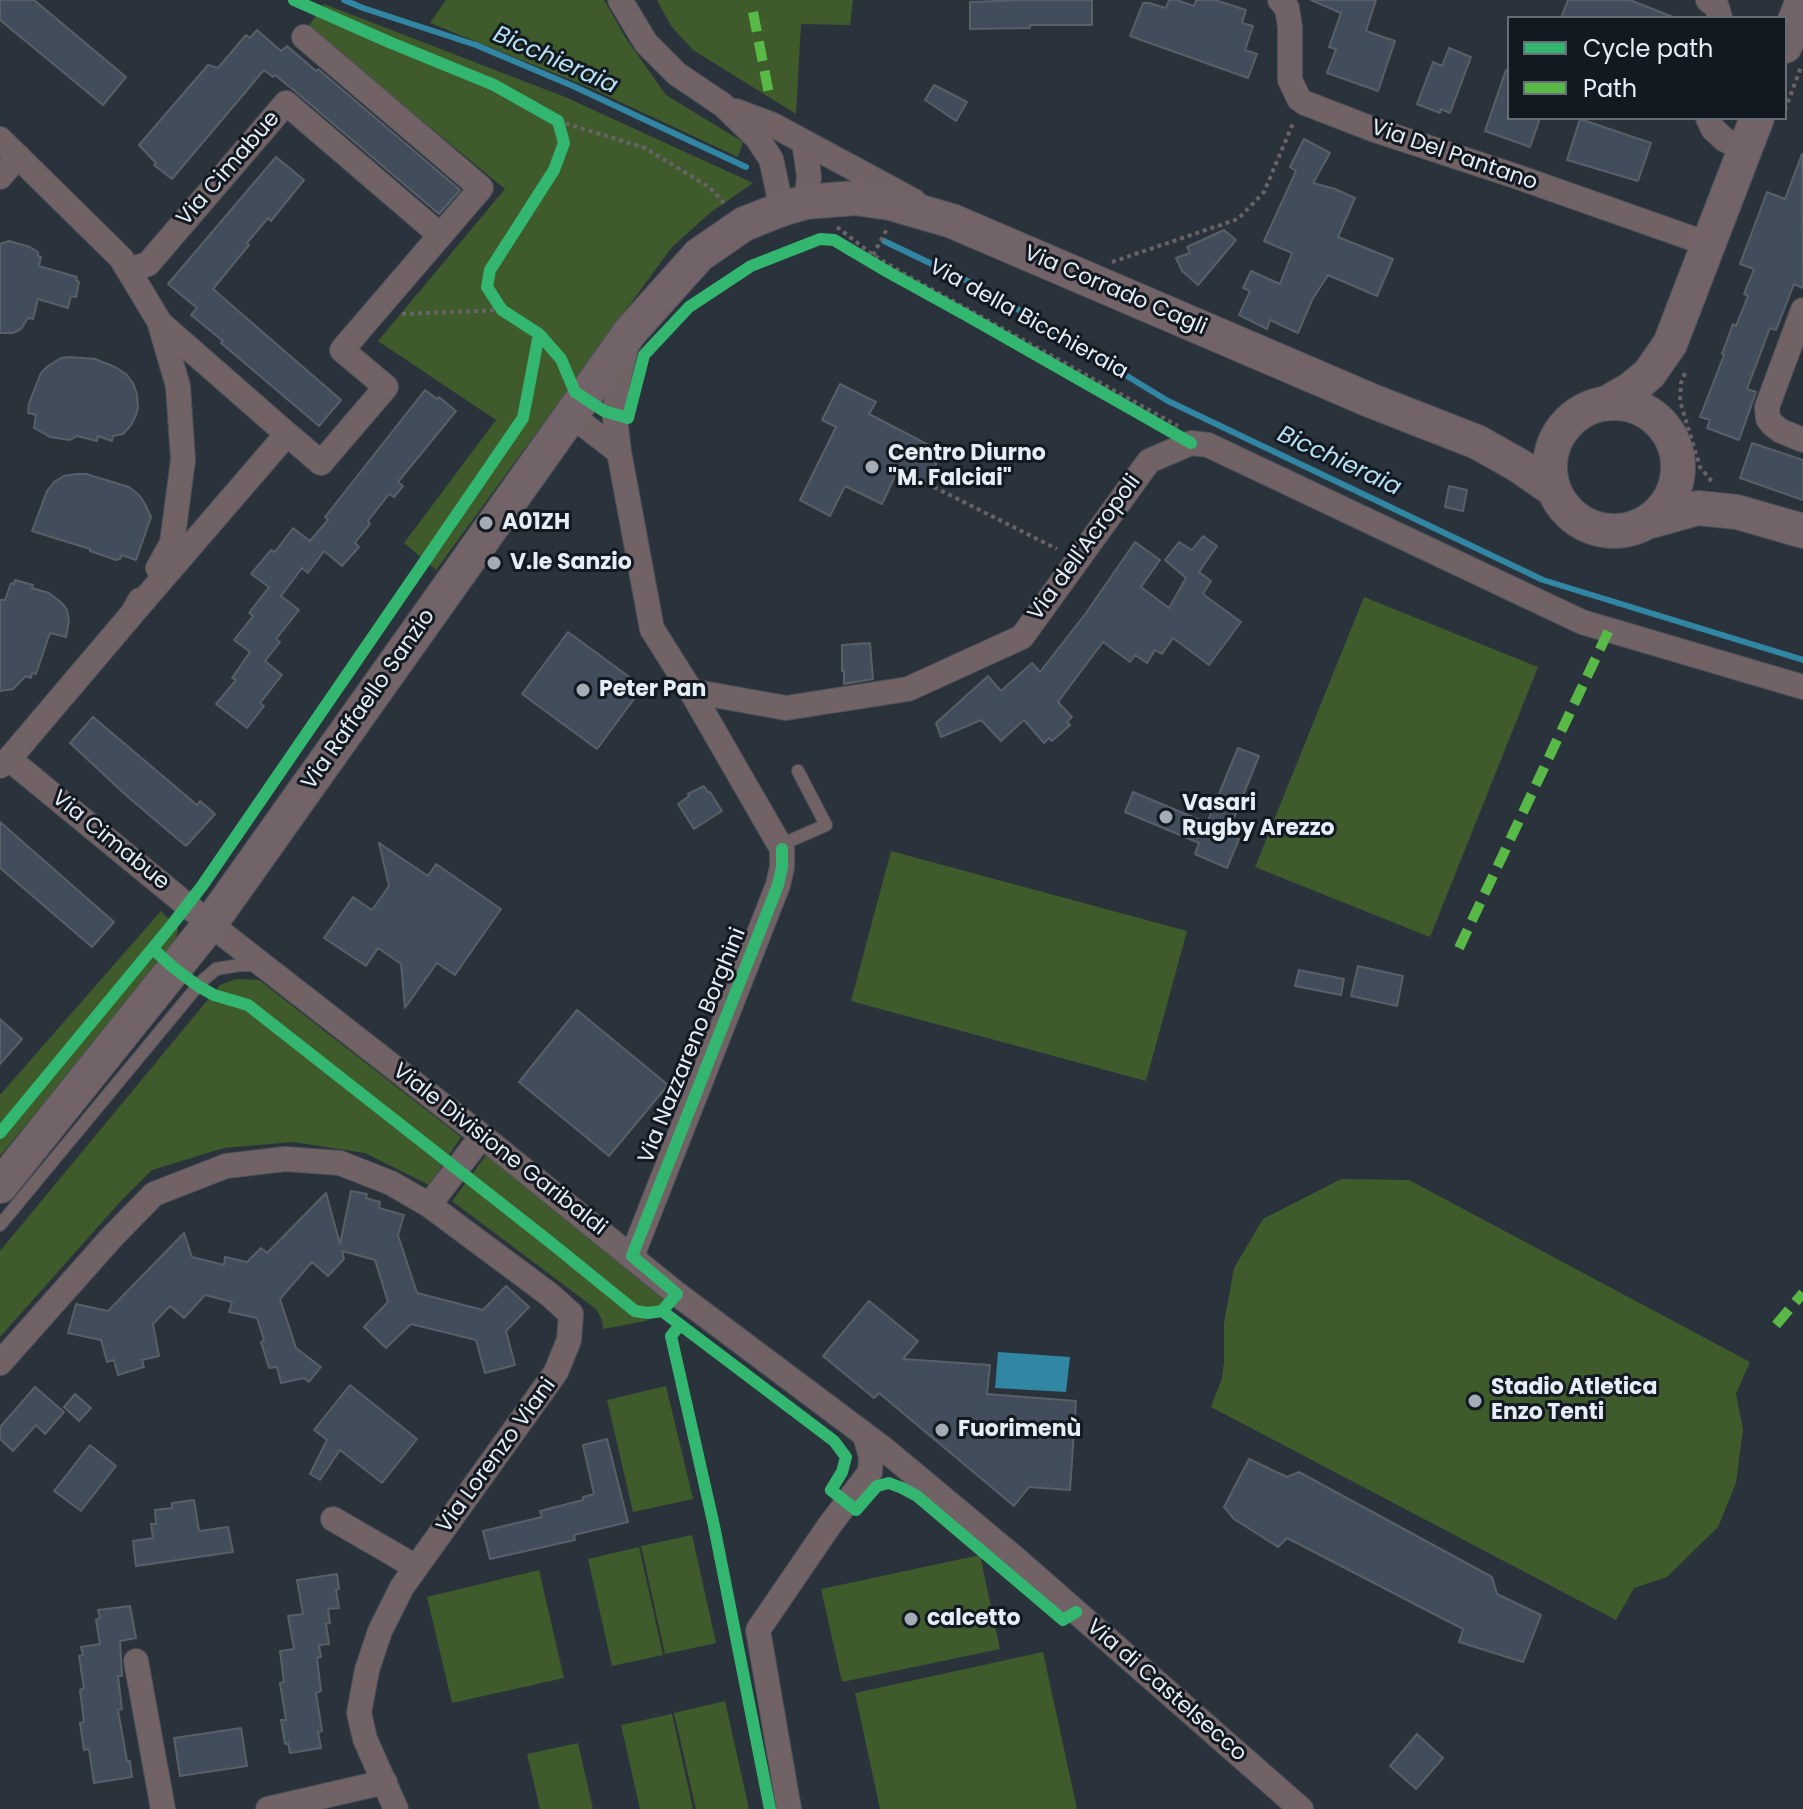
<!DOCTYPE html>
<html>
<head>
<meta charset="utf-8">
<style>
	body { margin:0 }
	#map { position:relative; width:1803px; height:1809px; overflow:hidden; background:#2a323b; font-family:Poppins,sans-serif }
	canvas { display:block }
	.legend { position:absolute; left:1507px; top:16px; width:280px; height:104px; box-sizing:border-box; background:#131920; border:2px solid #676e76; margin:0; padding:10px 14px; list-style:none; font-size:24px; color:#e5edf7 }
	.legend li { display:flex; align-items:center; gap:16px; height:40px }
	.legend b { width:40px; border:2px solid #676e76 }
</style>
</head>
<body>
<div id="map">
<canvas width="1803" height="1809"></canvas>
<ul class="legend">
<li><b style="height:10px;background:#33b770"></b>Cycle path</li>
<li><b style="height:10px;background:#58b947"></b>Path</li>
</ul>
</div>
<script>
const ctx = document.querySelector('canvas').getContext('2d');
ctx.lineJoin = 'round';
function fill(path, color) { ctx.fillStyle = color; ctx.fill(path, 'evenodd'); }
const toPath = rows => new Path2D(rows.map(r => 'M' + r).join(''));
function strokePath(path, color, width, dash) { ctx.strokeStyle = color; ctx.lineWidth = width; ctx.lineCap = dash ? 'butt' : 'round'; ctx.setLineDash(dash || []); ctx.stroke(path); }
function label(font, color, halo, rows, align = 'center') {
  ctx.font = font + ' Poppins,sans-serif'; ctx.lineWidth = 6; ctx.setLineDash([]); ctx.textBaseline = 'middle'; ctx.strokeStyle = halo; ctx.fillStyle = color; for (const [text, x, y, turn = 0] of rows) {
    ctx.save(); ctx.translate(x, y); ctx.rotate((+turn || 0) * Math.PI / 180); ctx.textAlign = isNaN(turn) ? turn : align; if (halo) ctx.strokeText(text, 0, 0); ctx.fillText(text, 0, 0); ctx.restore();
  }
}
fill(toPath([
	[446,0,604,0,625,37,666,95,743,142,738,157,588,87,430,23],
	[657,0,853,0,850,25,801,24,796,114,693,50,671,26],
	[324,4,565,97,753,183,710,213,672,247,436,570,404,543,496,420,378,341,505,189,308,27],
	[1364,597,1538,667,1430,937,1255,867],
	[891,851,1187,931,1146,1081,851,1001],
	[161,911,178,929,175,945,0,1156,0,1095],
	[236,979,259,980,461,1137,429,1185,365,1153,293,1142,224,1148,152,1170,120,1202,0,1337,0,1251,220,985],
	[487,1154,666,1298,646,1321,603,1329,602,1320,596,1309,452,1201],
	[1341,1179,1409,1180,1750,1362,1736,1394,1743,1429,1736,1483,1718,1527,1667,1577,1634,1588,1616,1620,1211,1407,1222,1378,1224,1362,1224,1323,1234,1268,1263,1219],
	[666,1386,693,1499,633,1512,607,1400],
	[692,1535,716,1643,665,1654,641,1546],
	[639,1547,663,1655,612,1666,588,1559],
	[980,1555,1000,1649,842,1682,821,1589],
	[539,1570,564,1678,452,1703,427,1597],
	[1043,1652,1077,1809,880,1809,855,1693],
	[725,1701,749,1809,696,1809,674,1713],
	[672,1714,693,1809,640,1809,621,1725],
	[578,1743,593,1809,540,1809,527,1754]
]), '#3f5b2b');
fill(toPath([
	[998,1352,1070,1357,1066,1392,995,1388]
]), '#3186a4');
strokePath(toPath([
	[344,0,363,8,476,45,573,86,746,167],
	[884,241,986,290,1168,401,1543,580,1803,660]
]), '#3186a4', 6);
const building = toPath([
	[0,0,34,0,126,77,103,105,0,20,0,0],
	[1024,0,1092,0,1092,25,1030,25,1030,28,970,29,970,2,1024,0],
	[1169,0,1177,0,1194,6,1196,0,1215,0,1246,10,1242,23,1253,26,1245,50,1257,54,1248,78,1130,36,1143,3,1149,3,1166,8,1169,0],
	[1311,0,1376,0,1366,31,1395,41,1378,91,1327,73,1336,49,1329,47,1341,13,1311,0],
	[1568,0,1630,0,1673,17,1561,18,1568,0],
	[257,30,281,51,287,46,316,71,318,69,460,190,439,214,296,92,275,75,273,77,264,70,172,179,154,165,156,163,139,145,208,65,218,68,246,35,250,38,257,30],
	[1449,48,1471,57,1450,113,1441,109,1440,113,1417,104,1433,62,1442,66,1449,48],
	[1506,70,1509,71,1509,118,1540,118,1530,147,1485,131,1506,70],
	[934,85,967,102,956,121,925,100,934,85],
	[1580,119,1651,143,1638,181,1567,160,1580,119],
	[1304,139,1330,153,1313,183,1335,189,1355,198,1338,237,1393,259,1377,296,1328,275,1312,300,1298,333,1270,320,1267,329,1239,315,1250,291,1243,288,1251,271,1280,284,1292,253,1264,241,1296,171,1290,167,1304,139],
	[1802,154,1803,288,1794,284,1776,330,1770,328,1747,389,1756,392,1739,440,1707,428,1710,420,1700,417,1724,355,1722,354,1733,324,1736,326,1748,296,1744,294,1754,269,1740,264,1767,192,1785,199,1802,154],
	[276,157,304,180,271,221,268,218,247,243,249,245,213,289,341,400,319,426,221,343,223,341,191,315,197,308,168,284,276,157],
	[1224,230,1236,240,1198,285,1182,271,1176,258,1190,253,1187,247,1224,230],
	[9,241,30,247,38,252,38,256,41,257,39,266,77,277,76,280,79,282,76,297,71,296,68,308,38,299,33,319,28,318,21,329,13,333,0,333,0,244,9,241],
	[70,357,95,359,115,367,126,374,133,383,137,394,138,408,136,415,131,425,123,434,113,436,112,441,98,436,97,441,77,436,70,440,50,437,34,428,36,415,28,413,29,403,41,373,48,366,61,358,70,357],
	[840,384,876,402,869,414,942,452,927,482,899,468,882,504,845,486,830,516,800,500,836,427,822,420,840,384],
	[425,390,437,399,439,397,456,411,398,482,403,486,394,497,389,494,368,521,370,524,355,543,359,547,342,566,324,551,308,573,302,568,281,596,299,610,276,639,280,642,265,661,282,675,260,703,264,706,247,728,216,704,236,680,232,678,250,652,234,640,253,616,249,613,269,587,251,574,271,550,275,552,293,528,310,541,328,520,325,517,425,390],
	[1752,443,1803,460,1803,500,1740,478,1752,443],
	[76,474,86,474,129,487,139,495,145,504,151,517,136,560,122,555,120,559,116,560,90,551,90,549,32,531,47,491,54,482,64,476,76,474],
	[1449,486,1467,490,1463,511,1445,507,1449,486],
	[1203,536,1217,546,1199,572,1211,581,1203,594,1241,622,1209,665,1173,638,1162,654,1155,650,1147,663,1135,655,1130,662,1103,642,1058,702,1072,717,1067,722,1070,725,1052,741,1049,738,1044,743,1024,720,1001,741,981,720,941,737,936,723,988,676,1001,691,1032,663,1040,672,1086,613,1135,542,1160,560,1141,587,1169,608,1186,578,1165,560,1179,542,1192,550,1203,536],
	[15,580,33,585,32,588,49,593,63,604,67,610,69,621,66,637,50,633,36,674,32,673,31,678,26,676,13,689,0,691,0,600,5,600,11,583,14,584,15,580],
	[568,632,643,687,597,749,522,694,568,632],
	[870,643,873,679,844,684,844,671,842,671,842,645,870,643],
	[93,717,197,805,200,801,215,814,186,846,128,797,70,743,93,717],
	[1238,748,1259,756,1227,835,1239,839,1227,868,1195,854,1199,843,1125,812,1133,792,1207,823,1238,748],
	[704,786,708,792,710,792,722,811,694,829,678,804,689,796,688,794,704,786],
	[0,822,114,922,92,947,0,868,0,822],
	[379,843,428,876,436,864,501,909,455,975,437,963,405,1008,401,964,378,948,366,966,324,938,353,897,372,910,389,886,379,843],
	[1358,966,1403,976,1397,1006,1351,996,1358,966],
	[1299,970,1344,979,1341,995,1295,986,1299,970],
	[577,1010,668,1085,609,1156,519,1082,577,1010],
	[0,1019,22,1039,0,1064,0,1019],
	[351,1191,367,1194,366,1198,380,1202,379,1208,404,1215,398,1235,417,1293,483,1310,506,1286,529,1307,506,1331,515,1365,485,1373,476,1340,411,1324,386,1348,364,1327,388,1302,375,1260,342,1251,344,1259,328,1276,312,1262,280,1299,296,1348,321,1367,309,1382,304,1378,281,1383,277,1367,269,1368,261,1342,264,1340,257,1318,229,1312,232,1302,205,1295,184,1318,170,1306,153,1324,159,1356,142,1360,144,1367,118,1375,114,1360,107,1362,101,1340,68,1333,76,1304,108,1311,184,1233,192,1257,224,1265,225,1257,247,1262,261,1248,267,1253,326,1193,340,1244,351,1191],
	[869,1301,918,1341,903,1359,990,1365,987,1394,1076,1401,1070,1490,1029,1487,1014,1506,879,1393,874,1398,823,1356,869,1301],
	[350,1385,417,1439,382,1483,340,1450,320,1480,310,1474,327,1440,314,1430,350,1385],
	[35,1387,64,1412,45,1434,36,1425,13,1451,0,1439,0,1427,35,1387],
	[75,1394,91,1408,79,1421,64,1407,75,1394],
	[607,1439,628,1522,574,1535,575,1540,490,1559,483,1531,542,1517,540,1511,583,1500,583,1497,594,1494,583,1445,607,1439],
	[90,1445,116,1466,81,1511,54,1491,90,1445],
	[1249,1459,1287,1477,1299,1472,1492,1577,1497,1594,1541,1615,1523,1662,1459,1642,1463,1629,1287,1538,1278,1547,1234,1519,1224,1507,1249,1459],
	[194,1500,199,1531,228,1527,233,1552,136,1566,133,1541,153,1538,151,1524,156,1524,155,1510,172,1508,172,1503,194,1500],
	[337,1574,339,1589,336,1590,339,1608,328,1609,330,1623,326,1624,329,1644,319,1645,321,1657,317,1658,321,1691,316,1693,322,1731,318,1732,321,1748,290,1753,288,1743,285,1744,281,1720,286,1720,280,1683,284,1682,280,1651,294,1649,288,1616,303,1614,297,1580,337,1574],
	[130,1606,136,1638,120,1641,122,1676,118,1676,122,1709,118,1710,127,1761,130,1761,132,1777,94,1783,89,1749,84,1750,80,1723,84,1722,80,1690,84,1688,79,1656,83,1655,81,1647,100,1644,96,1620,100,1618,98,1610,130,1606],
	[241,1728,247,1766,180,1776,174,1738,241,1728],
	[1417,1734,1443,1758,1416,1789,1390,1766,1417,1734]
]);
fill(building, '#414d5b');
strokePath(building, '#585f66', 2);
const lane = toPath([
	[780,845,826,825,798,771],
	[0,1225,201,982,216,969,240,965,258,965]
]);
const street = toPath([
	[620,0,646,43,677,74,723,105,757,138,771,159,782,209],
	[1280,0,1287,8,1290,27,1290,80,1299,99,1305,103,1375,130,1515,176,1708,244],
	[1708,0,1717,7,1720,18],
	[736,111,773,125,914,201],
	[1708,118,1713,129,1725,140,1745,149],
	[0,139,121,258,159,321,178,386,183,460,172,543,158,568],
	[804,142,809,176,806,202],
	[0,177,18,156],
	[128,270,148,264,286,103,440,235],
	[1803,310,1767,407,1768,419,1773,425,1781,431,1803,440],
	[159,322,287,434],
	[571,415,619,452,652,629,691,691,786,708,908,689,1022,637,1149,461,1191,443,1208,445,1582,622,1803,687],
	[619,452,615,418,617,387,626,348],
	[132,614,287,434,321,463,386,387,342,350,481,188,304,37],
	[9,759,210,924,482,1136,677,1294,884,1449,1016,1559,1301,1809],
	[0,766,9,759,132,614,140,600],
	[632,1256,778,885,782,867,782,849,691,691],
	[0,1363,112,1237,154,1194,226,1166,285,1159,340,1163,391,1183,429,1205,482,1136],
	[333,1519,416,1567],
	[136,1661,163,1809],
	[268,1809,385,1782],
	[396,1809,365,1739,359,1713,367,1670,380,1631,402,1587,556,1372,569,1340,571,1314,550,1295,429,1205],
	[789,1809,758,1630,829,1526,870,1472,871,1457,865,1435]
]);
const secondary = toPath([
	[1785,46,1803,0],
	'1550 467a64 64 0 1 1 128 0a64 64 0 1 1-128 0Z',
	[1605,404,1631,389,1649,374,1670,344,1757,118],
	[1648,522,1698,508,1737,512,1803,531],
	[0,1186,210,924,630,332,699,255,744,224,782,209,806,202,855,198,890,203,952,221,1372,401,1477,442,1518,465,1554,490]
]);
strokePath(lane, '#4a5057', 14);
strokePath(street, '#4a5057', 26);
strokePath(secondary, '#4a5057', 36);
strokePath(toPath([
	[1785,110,1801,67],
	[558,121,645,148,709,187,725,204],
	[837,227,873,255,908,276,1178,426],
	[873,255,887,229],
	[1112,262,1238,219,1264,192,1294,121],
	[402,314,502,310],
	[1685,373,1681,383,1680,401,1700,467,1713,483],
	[934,487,1057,549]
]), '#696267', 4, [4, 4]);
strokePath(lane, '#716266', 12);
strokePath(street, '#716266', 24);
strokePath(secondary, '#726369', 34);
strokePath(toPath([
	[753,12,770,99],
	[1459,948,1609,630],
	[1776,1325,1803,1293]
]), '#58b947', 10, [20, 10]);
strokePath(toPath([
	[294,0,389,42,494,85,558,121,564,143,554,170,490,270,487,287,502,310,539,334,561,359,575,392,604,411,628,418,644,355,689,307,751,266,820,239,834,240,888,272,966,315,1191,443],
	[782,849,782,867,778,885,632,1256,677,1294,662,1311,834,1441,846,1457,842,1472,831,1490,856,1510,877,1486,889,1483,902,1488,917,1496,1063,1620,1076,1612],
	[153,949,174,968,198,986,214,995,248,1005,550,1242,635,1311,648,1313,662,1311],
	[0,1133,171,926,202,886,523,418,539,334],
	[680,1325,671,1336,714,1526,770,1809]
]), '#33b770', 12);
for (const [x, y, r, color] of [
	[872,467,8,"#a4acb5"],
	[486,523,8,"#a4acb5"],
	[494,563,8,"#a4acb5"],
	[583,690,8,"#a4acb5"],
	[1166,817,8,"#a4acb5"],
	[1475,1401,8,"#a4acb5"],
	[942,1430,8,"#a4acb5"],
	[911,1619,8,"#a4acb5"]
]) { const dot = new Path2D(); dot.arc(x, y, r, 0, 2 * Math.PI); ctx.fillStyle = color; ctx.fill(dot); strokePath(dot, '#131920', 3); }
label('22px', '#e5edf7', '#131920', [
	["Via Del Pantano",1454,156,19],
	["Via Cimabue",229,169,-49],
	["Via Corrado Cagli",1115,291,23],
	["Via della Bicchieraia",1028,320,29],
	["Via dell'Acropoli",1085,548,-54],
	["Via Raffaello Sanzio",369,700,-55],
	["Via Cimabue",110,841,39],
	["Via Nazzareno Borghini",693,1046,-68],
	["Viale Divisione Garibaldi",499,1150,38],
	["Via Lorenzo Viani",497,1456,-54],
	["Via di Castelsecco",1166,1691,41]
]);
label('bold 22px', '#e5edf7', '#131920', [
	["Centro Diurno",888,454],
	["\"M. Falciai\"",888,479],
	["A01ZH",502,523],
	["V.le Sanzio",510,563],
	["Peter Pan",599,690],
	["Vasari",1182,804],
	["Rugby Arezzo",1182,829],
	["Stadio Atletica",1491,1388],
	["Enzo Tenti",1491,1413],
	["Fuorimenù",958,1430],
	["calcetto",927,1619]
], 'left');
label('italic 24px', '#b6e1f3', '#131920', [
	["Bicchieraia",555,61,24],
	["Bicchieraia",1339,462,25]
]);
</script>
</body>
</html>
